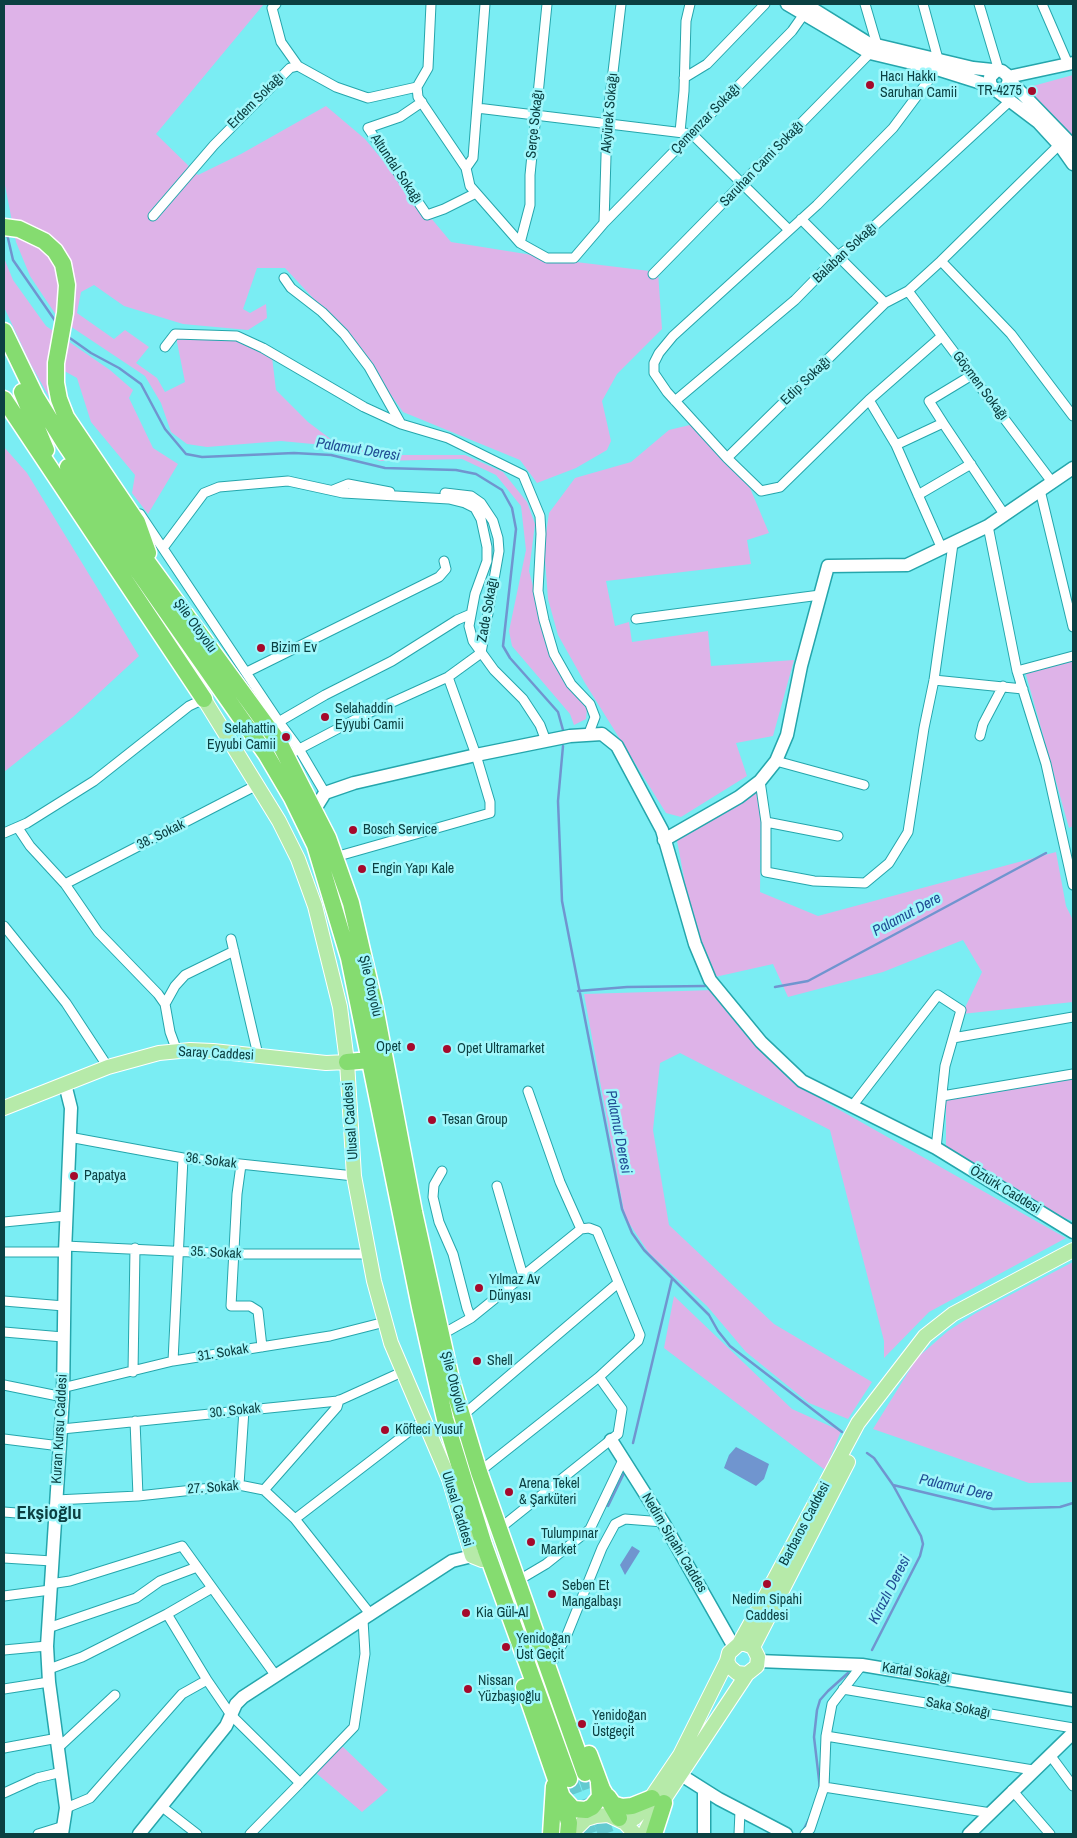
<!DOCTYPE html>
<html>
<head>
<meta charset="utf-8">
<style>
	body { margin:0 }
	#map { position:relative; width:1077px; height:1838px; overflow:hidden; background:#7aedf3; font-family:"Archivo Narrow",sans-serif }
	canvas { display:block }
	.frame { position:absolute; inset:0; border:5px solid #0b4042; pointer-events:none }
</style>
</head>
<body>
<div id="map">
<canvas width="1077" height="1838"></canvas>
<div class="frame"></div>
</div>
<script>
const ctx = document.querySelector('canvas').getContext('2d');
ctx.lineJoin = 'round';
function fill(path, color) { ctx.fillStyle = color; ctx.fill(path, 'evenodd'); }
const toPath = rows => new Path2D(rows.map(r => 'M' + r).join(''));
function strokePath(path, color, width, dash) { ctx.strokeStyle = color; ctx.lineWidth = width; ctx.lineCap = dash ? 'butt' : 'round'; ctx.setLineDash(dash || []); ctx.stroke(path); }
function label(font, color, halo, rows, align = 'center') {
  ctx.font = font + ' "Archivo Narrow",sans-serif'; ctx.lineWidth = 5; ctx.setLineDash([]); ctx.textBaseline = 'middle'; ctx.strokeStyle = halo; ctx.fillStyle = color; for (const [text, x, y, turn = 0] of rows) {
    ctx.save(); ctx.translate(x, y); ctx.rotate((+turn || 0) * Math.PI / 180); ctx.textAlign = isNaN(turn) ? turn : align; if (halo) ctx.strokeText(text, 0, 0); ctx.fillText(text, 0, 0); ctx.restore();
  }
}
fill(toPath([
	[4,4,264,4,156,134,198,175,241,154,326,106,365,139,451,242,576,262,658,272,662,329,617,374,602,401,611,441,607,450,576,468,537,483,520,460,403,412,352,340,285,268,257,268,243,309,250,313,266,304,267,318,248,330,183,324,124,306,94,285,81,292,77,313,114,339,125,330,149,347,136,363,157,378,165,392,185,382,176,337,235,338,272,357,276,390,308,422,336,443,384,455,465,455,503,472,527,502,535,524,529,571,554,665,587,709,586,719,574,725,570,714,512,646,509,631,526,550,521,506,496,475,462,459,380,461,334,446,281,441,207,447,187,444,171,432,161,403,145,376,58,318,30,276,16,242,4,180],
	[1073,75,1073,146,1022,89],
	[4,258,13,280,46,326,110,370,133,390,129,398,153,448,178,464,148,514,132,493,135,475,91,422,77,378,48,362,48,384,57,411,30,363,4,307],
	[698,423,750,488,769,533,747,540,751,564,606,581,615,626,629,622,632,642,708,631,711,666,794,660,773,736,736,743,747,776,681,817,666,813,585,683,558,635,548,599,544,547,549,513,575,478,631,462,669,430],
	[4,447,27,473,139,656,73,717,4,772],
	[1073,659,1073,826,1069,828,1025,671],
	[761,790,760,892,818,916,1056,852,1066,906,1073,920,1073,1002,962,1014,982,972,963,940,883,972,788,997,773,964,715,977,698,953,676,835,685,824],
	[714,990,822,1100,1066,1238,929,1312,884,1358,884,1341,830,1130,680,1053,660,1063,653,1130,669,1225,774,1324,872,1382,848,1419,809,1403,746,1352,707,1306,649,1253,625,1217,584,994],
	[1073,1078,1073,1221,1064,1218,946,1147,946,1100],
	[1073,1262,1073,1482,1029,1483,873,1429,917,1358,948,1331,976,1313],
	[674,1296,792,1409,841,1431,825,1470,664,1348],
	[341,1745,388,1790,362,1812,316,1773]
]), '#deb3e8');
fill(toPath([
	[736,1447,769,1464,764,1479,756,1486,724,1468,729,1455],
	[632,1546,640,1551,625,1575,620,1565]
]), '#7095cf');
strokePath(toPath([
	[7,234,13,260,56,322],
	[67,336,91,353,119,368,141,384,165,429,186,454,202,457,294,453,331,455,385,468,456,470,476,474,502,490,512,508,516,529,503,646,510,658,558,712,563,730],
	[563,746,558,801,562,901,622,1209,632,1233,644,1250,709,1315,718,1331,730,1346,842,1432],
	[775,987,808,981,1046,853],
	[578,991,627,987,705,986],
	[633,1443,672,1279],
	[867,1453,874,1458,893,1485,921,1536,923,1544,920,1556,872,1650],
	[893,1485,993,1509,1060,1507,1073,1503],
	[608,1506,624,1473],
	[820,1788,814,1737,817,1710,820,1700,828,1691,848,1673],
	[804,1829,809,1819]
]), '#7095cf', 2.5);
strokePath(toPath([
	[585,1773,606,1834],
	[569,1779,589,1834]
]), '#64cad0', 16, [16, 8]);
const street = toPath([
	[276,4,272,8,281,42,298,66],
	[431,4,428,68,417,87,418,97,466,168,470,186,520,243,547,258,574,258,604,223,792,31,804,14],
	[865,4,877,45],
	[923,4,938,59],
	[979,4,999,71],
	[1042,4,1068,64],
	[937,69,893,128,817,205,673,336,659,353,654,363,654,373,667,392,727,458,761,491,780,487,869,400,942,336],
	[684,78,707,64,765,4],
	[422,102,400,117,368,128,427,215,444,209,476,193],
	[477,108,692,134,789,230],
	[680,132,684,91,686,21,690,4],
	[466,168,473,158,485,4],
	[153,216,214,145,290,68,298,66,336,87,368,98,417,87],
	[801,219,885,303,908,291,941,261,1059,145],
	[604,223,607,123,621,4],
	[520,243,530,205,530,175,547,4],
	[941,261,1011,334,1073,416],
	[653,274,870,53],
	[284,278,291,288,322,312,344,334,369,367,401,424],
	[908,291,1052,482],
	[165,347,175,334,237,336,263,348,364,407,401,424,448,438,523,475,540,516,541,534,538,591,544,620,554,654,571,684,590,704,595,717,589,733],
	[869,400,896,445,942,549],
	[675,401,795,300,839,255,860,239,1011,100],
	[943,423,929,401,972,375],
	[896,445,943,423,1004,514],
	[727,458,885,303],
	[333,490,348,484,390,492],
	[1040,490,1073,627],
	[918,495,971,464],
	[140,514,279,722,299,749,325,793],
	[988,526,1017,671,1046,764,1073,885],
	[163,548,204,493,219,487,288,481,343,493,449,499,465,503,475,508,481,519,487,547,487,561,475,594,469,626,473,641,494,670,523,699,540,725,546,741],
	[636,619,820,595],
	[1017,671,1073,656],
	[247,672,439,577,446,569,444,561],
	[934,680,1023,689],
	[275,724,325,695,392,661,457,620,471,614],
	[980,736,983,724,1003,686],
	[286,756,362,716,448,677,481,653,499,551,498,538,493,521,481,503,471,496,445,493],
	[776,761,864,785],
	[760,781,766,822,766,872,814,881,865,883,889,863,908,832,924,728,934,680,953,544],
	[766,822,838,836],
	[18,828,30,846,65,884,98,932,158,994,165,1004,170,1032,177,1051],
	[4,833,27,823,94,781,189,706,204,699],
	[335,857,490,813,490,802,476,755,448,677],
	[65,884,257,785],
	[4,926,66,1003,108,1067],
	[231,939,258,1055],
	[165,1004,175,986,185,975,234,951],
	[953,1038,1073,1017],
	[528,1091,560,1182,581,1229],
	[942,1096,1073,1074],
	[853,1105,938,995,961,1010,945,1066,936,1148],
	[69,1137,183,1158,354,1176],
	[241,1165,237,1194,231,1306,250,1306,258,1311,262,1347],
	[442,1171,434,1185,433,1197,439,1222,453,1254,467,1308,471,1318],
	[497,1186,523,1276],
	[4,1222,66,1216],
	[65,1246,234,1254,368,1254],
	[4,1252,65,1252],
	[4,1301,64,1306],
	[4,1332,63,1337],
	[441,1335,471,1318,581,1229],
	[173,1361,183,1158],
	[133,1372,135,1248],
	[4,1385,63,1397],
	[62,1388,173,1361,330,1336,385,1322],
	[462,1416,618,1283],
	[135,1421,138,1496],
	[62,1429,338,1401,402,1372],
	[4,1439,60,1446],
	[479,1472,599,1377,638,1341,640,1335,597,1231,589,1228,581,1229],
	[239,1485,244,1410],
	[264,1490,337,1407,339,1400],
	[56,1500,138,1496,239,1485,264,1490,295,1519,371,1615],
	[4,1512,55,1516],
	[295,1519,424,1420],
	[499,1529,618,1434,622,1409,599,1377],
	[4,1558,52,1561],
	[524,1577,546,1564,590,1529,623,1460],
	[50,1584,70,1581,182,1546,276,1676],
	[4,1596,50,1590],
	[167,1614,212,1588],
	[48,1628,136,1598,160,1581,197,1567],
	[4,1650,47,1646],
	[554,1659,566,1637,602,1548,615,1524,625,1519,663,1522],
	[49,1669,82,1657,167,1614,207,1680],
	[4,1689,49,1682],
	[843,1689,1073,1728],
	[826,1736,1033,1770],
	[59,1747,115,1695],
	[4,1748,58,1738],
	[1050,1755,1073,1786],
	[824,1787,991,1813],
	[1012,1790,1050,1834],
	[4,1793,37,1778,62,1772],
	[161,1806,197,1834],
	[66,1808,90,1798,182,1694,207,1680,231,1715,300,1783,354,1727,365,1654,363,1620],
	[38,1834,64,1826],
	[250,1834,300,1783],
	[739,1834,740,1811],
	[805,1834,810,1829,824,1787,826,1736,832,1704,862,1665]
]);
const secondary = toPath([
	[787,4,870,53,937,69,991,86],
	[805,4,868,43,973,68,1002,71,1007,75,1009,80,1007,86,1002,90,993,88,990,83,990,77,996,71],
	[1008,77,1073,63],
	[1009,80,1073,146],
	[993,88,1038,122,1061,147,1073,164],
	[315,809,325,793,354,783,476,755,570,736,602,734,617,746,662,830,695,944,710,980,761,1042,802,1081,936,1148,1073,1232],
	[664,840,739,797,760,781,776,761,787,735,801,666,828,566,907,565,988,526,1073,468],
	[611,1440,663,1522,734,1647],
	[758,1661,862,1665,1073,1700],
	[681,1775,719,1799,786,1834],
	[704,1791,704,1834],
	[62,1834,66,1808,49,1682,47,1646,63,1397,65,1252,71,1108,65,1084],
	[139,1834,226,1726,236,1704,243,1697,452,1561,472,1556],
	[969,1834,1073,1733]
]);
const primary = toPath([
	[204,699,279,821,298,859,315,906,340,1007,347,1062,354,1176,374,1281,391,1343,449,1479,472,1556,482,1560],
	[4,1108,108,1067,159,1053,190,1050,213,1051,326,1063,347,1062],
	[739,1644,745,1644,753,1647,758,1657,757,1666,747,1674,737,1673,730,1667,727,1661,729,1653,739,1644,758,1610,858,1423,925,1336,953,1314,1073,1250],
	[753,1647,848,1462],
	[625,1823,635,1818,642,1811,680,1755,727,1661],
	[571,1834,586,1819,596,1816,608,1815,625,1823,635,1834],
	[644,1834,655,1813,747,1674]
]);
const highway = toPath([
	[4,227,19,229,44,241,55,251,63,264,67,285,65,313,56,363,56,383,59,399,66,417,137,522,148,553],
	[4,331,36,397,65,444,116,519,280,744,328,838,351,903,374,1002,414,1212,451,1379,479,1472,585,1773],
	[22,392,46,450],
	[4,399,204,699],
	[68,467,98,514,266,754,292,798,315,845,349,958,420,1307,445,1419,484,1545,569,1779],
	[347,1062,370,1060],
	[524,1687,562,1797,569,1823,568,1834],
	[589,1754,602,1789,619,1818],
	[562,1797,573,1809,586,1810,592,1807,600,1797,599,1783],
	[608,1797,613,1804,622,1807,632,1806,652,1798],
	[551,1834,554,1786],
	[654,1834,664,1803]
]);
strokePath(street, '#25a6ac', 11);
strokePath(secondary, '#25a6ac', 15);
strokePath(primary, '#fff', 16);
strokePath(highway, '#fff', 19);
strokePath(street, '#fff', 9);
strokePath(secondary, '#fff', 12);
strokePath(primary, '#b6eaa9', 14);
strokePath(highway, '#85dc70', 16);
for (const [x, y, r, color] of [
	[870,85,5,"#a5092b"],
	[1032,91,5,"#a5092b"],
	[261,648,5,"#a5092b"],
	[325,717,5,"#a5092b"],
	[286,737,5,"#a5092b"],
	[353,830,5,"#a5092b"],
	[362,869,5,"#a5092b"],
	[411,1047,5,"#a5092b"],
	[447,1049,5,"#a5092b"],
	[432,1120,5,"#a5092b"],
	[74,1176,5,"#a5092b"],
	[479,1288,5,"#a5092b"],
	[477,1361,5,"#a5092b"],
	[385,1430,5,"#a5092b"],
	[509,1492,5,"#a5092b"],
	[531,1542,5,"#a5092b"],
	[767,1584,5,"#a5092b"],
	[552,1594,5,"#a5092b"],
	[466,1613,5,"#a5092b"],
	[506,1647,5,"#a5092b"],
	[468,1689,5,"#a5092b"],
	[582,1724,5,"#a5092b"]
]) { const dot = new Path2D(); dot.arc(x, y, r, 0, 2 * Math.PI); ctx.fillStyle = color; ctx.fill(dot); strokePath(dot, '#a0f7fb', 2); }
label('14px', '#0b4042', '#a0f7fb', [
	["Hacı Hakkı",880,77],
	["Saruhan Camii",880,93],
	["TR-4275",1022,91,"right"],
	["Bizim Ev",271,648],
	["Selahaddin",335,709],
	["Eyyubi Camii",335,725],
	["Selahattin",276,729,"right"],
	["Eyyubi Camii",276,745,"right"],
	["Bosch Service",363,830],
	["Engin Yapı Kale",372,869],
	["Opet",401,1047,"right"],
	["Opet Ultramarket",457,1049],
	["Tesan Group",442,1120],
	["Papatya",84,1176],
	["Yılmaz Av",489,1280],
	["Dünyası",489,1296],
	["Shell",487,1361],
	["Köfteci Yusuf",395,1430],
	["Arena Tekel",519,1484],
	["& Şarküteri",519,1500],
	["Tulumpınar",541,1534],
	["Market",541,1550],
	["Seben Et",562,1586],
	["Mangalbaşı",562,1602],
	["Nedim Sipahi",767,1600,"center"],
	["Caddesi",767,1616,"center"],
	["Kia Gül-Al",476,1613],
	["Yenidoğan",516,1639],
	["Üst Geçit",516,1655],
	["Nissan",478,1681],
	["Yüzbaşıoğlu",478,1697],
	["Yenidoğan",592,1716],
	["Üstgeçit",592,1732]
], 'left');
label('14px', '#0b4042', '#a0f7fb', [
	["Erdem Sokağı",256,101,-45],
	["Akyürek Sokağı",610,113,-85],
	["Çemenzar Sokağı",706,119,-46],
	["Serçe Sokağı",535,124,-84],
	["Saruhan Cami Sokağı",762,164,-46],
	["Altundal Sokağı",396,169,56],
	["Balaban Sokağı",845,253,-43],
	["Edip Sokağı",806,381,-44],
	["Göçmen Sokağı",980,386,53],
	["Zade Sokağı",488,610,-80],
	["Şile Otoyolu",195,626,54],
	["38. Sokak",161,835,-26],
	["Şile Otoyolu",370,986,77],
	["Saray Caddesi",216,1054,3],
	["Ulusal Caddesi",351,1121,-94],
	["36. Sokak",211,1161,7],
	["Öztürk Caddesi",1005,1190,31],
	["35. Sokak",216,1253,3],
	["31. Sokak",223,1353,-9],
	["Şile Otoyolu",453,1382,75],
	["30. Sokak",235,1411,-6],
	["Kuran Kursu Caddesi",60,1429,-87],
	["27. Sokak",213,1488,-4],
	["Ulusal Caddesi",457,1509,73],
	["Barbaros Caddesi",805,1524,-62],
	["Nedim Sipahi Caddes",674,1543,59],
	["Kartal Sokağı",916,1673,9],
	["Saka Sokağı",958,1708,10]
]);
label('italic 15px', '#214d94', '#a0f7fb', [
	["Palamut Deresi",358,450,9],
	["Palamut Dere",907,915,-28],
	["Palamut Deresi",618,1132,79],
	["Palamut Dere",956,1488,13],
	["Kirazlı Deresi",890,1590,-63]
]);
label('bold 19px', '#0b4042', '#a0f7fb', [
	["Ekşioğlu",49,1514]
]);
</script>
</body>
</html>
